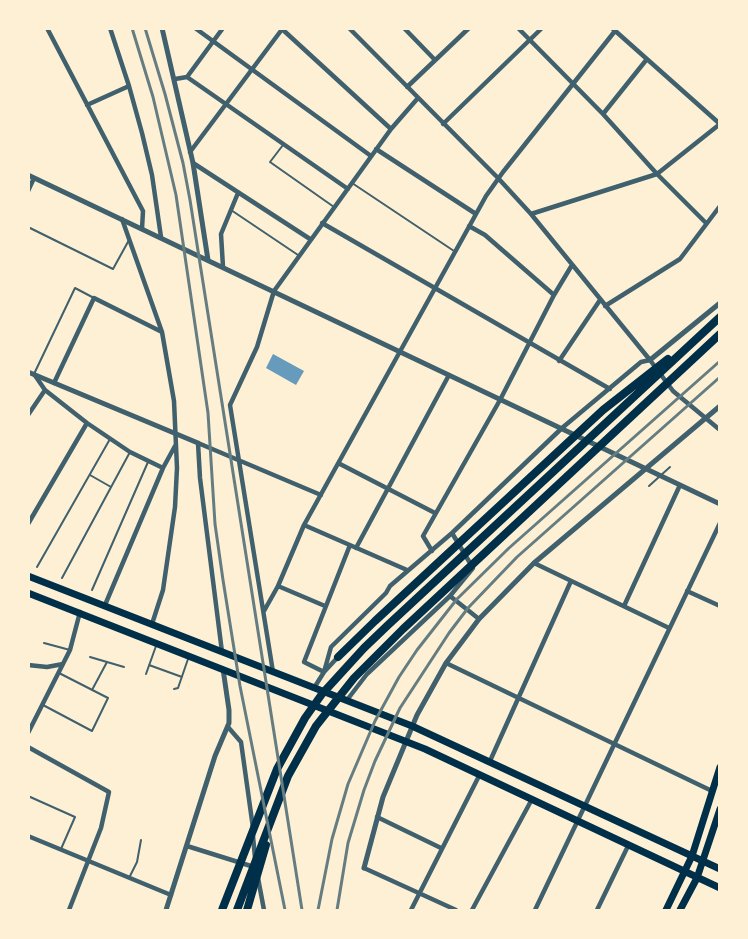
<!DOCTYPE html>
<html>
<head>
<meta charset="utf-8">
<style>
	body { margin:0 }
	#map { position:relative; width:748px; height:939px; overflow:hidden; background:#fdf0d5; font-family:"Nunito Sans",sans-serif }
	canvas { display:block }
	.frame { position:absolute; inset:0; border:30px solid #fdf0d5; pointer-events:none }
</style>
</head>
<body>
<div id="map">
<canvas width="748" height="939"></canvas>
<div class="frame"></div>
</div>
<script>
const ctx = document.querySelector('canvas').getContext('2d');
ctx.lineJoin = 'round';
function fill(path, color) { ctx.fillStyle = color; ctx.fill(path, 'evenodd'); }
const toPath = rows => new Path2D(rows.map(r => 'M' + r).join(''));
function strokePath(path, color, width, dash) { ctx.strokeStyle = color; ctx.lineWidth = width; ctx.lineCap = dash ? 'butt' : 'round'; ctx.setLineDash(dash || []); ctx.stroke(path); }
fill(toPath([
	[273,354,304,371,296,385,266,368]
]), '#669bbc');
strokePath(toPath([
	[283,145,270,162,334,207],
	[352,183,454,251],
	[231,210,298,255],
	[28,227,113,269,129,240],
	[34,374,75,288,94,298],
	[90,475,111,487],
	[649,486,670,467],
	[37,567,110,439],
	[62,578,130,452],
	[92,590,148,462],
	[44,643,70,650],
	[90,657,124,667],
	[149,665,182,677],
	[146,674,156,646],
	[174,689,178,688,188,659],
	[92,690,107,662],
	[43,705,92,731,108,698,59,673],
	[28,796,75,817,61,849],
	[129,878,137,862,141,840]
]), '#3f606c', 2);
strokePath(toPath([
	[47,28,143,211,142,229],
	[110,28,129,86,142,133,152,175,161,237],
	[195,28,371,156],
	[349,28,498,178,531,214,650,360,673,391,720,430],
	[404,28,435,60],
	[518,28,603,114,657,174,706,223],
	[612,28,720,124],
	[282,29,391,129],
	[187,77,348,189],
	[175,79,187,77,223,28],
	[407,87,469,28],
	[87,105,129,86],
	[603,114,647,59],
	[443,124,542,28],
	[376,149,476,214],
	[190,152,283,28],
	[193,163,310,239],
	[28,191,34,178],
	[531,214,657,174,720,124],
	[122,219,162,332,174,401,177,468,175,507,163,590,152,624],
	[322,223,610,389],
	[469,226,485,235,554,295],
	[223,267,221,234,238,193],
	[605,306,680,259,720,206],
	[559,361,600,300],
	[34,374,45,390,87,423,130,452,163,468],
	[54,383,94,298,162,332],
	[28,415,45,390],
	[340,464,435,513],
	[28,524,87,423],
	[304,525,407,570],
	[350,545,304,662,324,672,331,647,386,593,390,586,452,533,562,428,641,362,650,360],
	[356,548,449,375],
	[432,551,423,536,500,400,554,295,572,265],
	[534,563,669,628],
	[278,586,325,606],
	[687,591,720,606],
	[450,596,479,619],
	[105,605,163,468,175,446],
	[624,606,680,485],
	[264,611,278,586,304,525,486,196,503,172,615,31],
	[222,652,200,478,198,443,321,495],
	[446,663,712,791],
	[28,665,47,667,63,664],
	[273,672,230,405,257,347,274,291,391,129,418,98],
	[314,688,324,672,338,657],
	[347,700,367,674,450,596,473,568,452,533],
	[228,727,241,742,253,828],
	[28,733,70,650,80,612],
	[28,747,109,792,101,828,69,910],
	[490,761,571,581],
	[377,817,441,848],
	[28,836,171,895],
	[253,836,255,858],
	[187,846,254,867],
	[364,868,456,910],
	[258,878,264,910],
	[411,910,479,776],
	[472,910,531,801],
	[535,910,720,523],
	[597,910,628,846]
]), '#3f606c', 4.5);
strokePath(toPath([
	[162,28,193,163,208,260],
	[28,175,720,504],
	[650,360,720,303],
	[28,372,198,443],
	[364,868,383,797,417,715,446,663,479,619,534,563,720,406],
	[166,910,215,756,229,723,229,710,223,669]
]), '#3f606c', 5);
strokePath(toPath([
	[28,576,412,726,720,869],
	[28,593,425,749,720,888],
	[666,910,692,856,720,767],
	[680,910,697,878,720,809]
]), '#003049', 7);
strokePath(toPath([
	[338,657,375,621,603,410,668,359],
	[222,910,277,769,305,718,322,694,364,648,388,625,720,317],
	[237,910,288,776,316,726,354,678,403,629,720,334],
	[247,910,266,845]
]), '#003049', 8);
strokePath(toPath([
	[132,28,153,97,176,195,208,413,215,524,223,580,240,686,285,910],
	[145,28,165,94,183,163,190,200,302,910],
	[318,910,332,839,348,784,375,721,399,677,417,650,457,599,509,548,720,361],
	[337,910,348,843,364,790,375,761,400,708,449,633,468,608,517,557,720,377]
]), '#657d81', 3);
</script>
</body>
</html>
